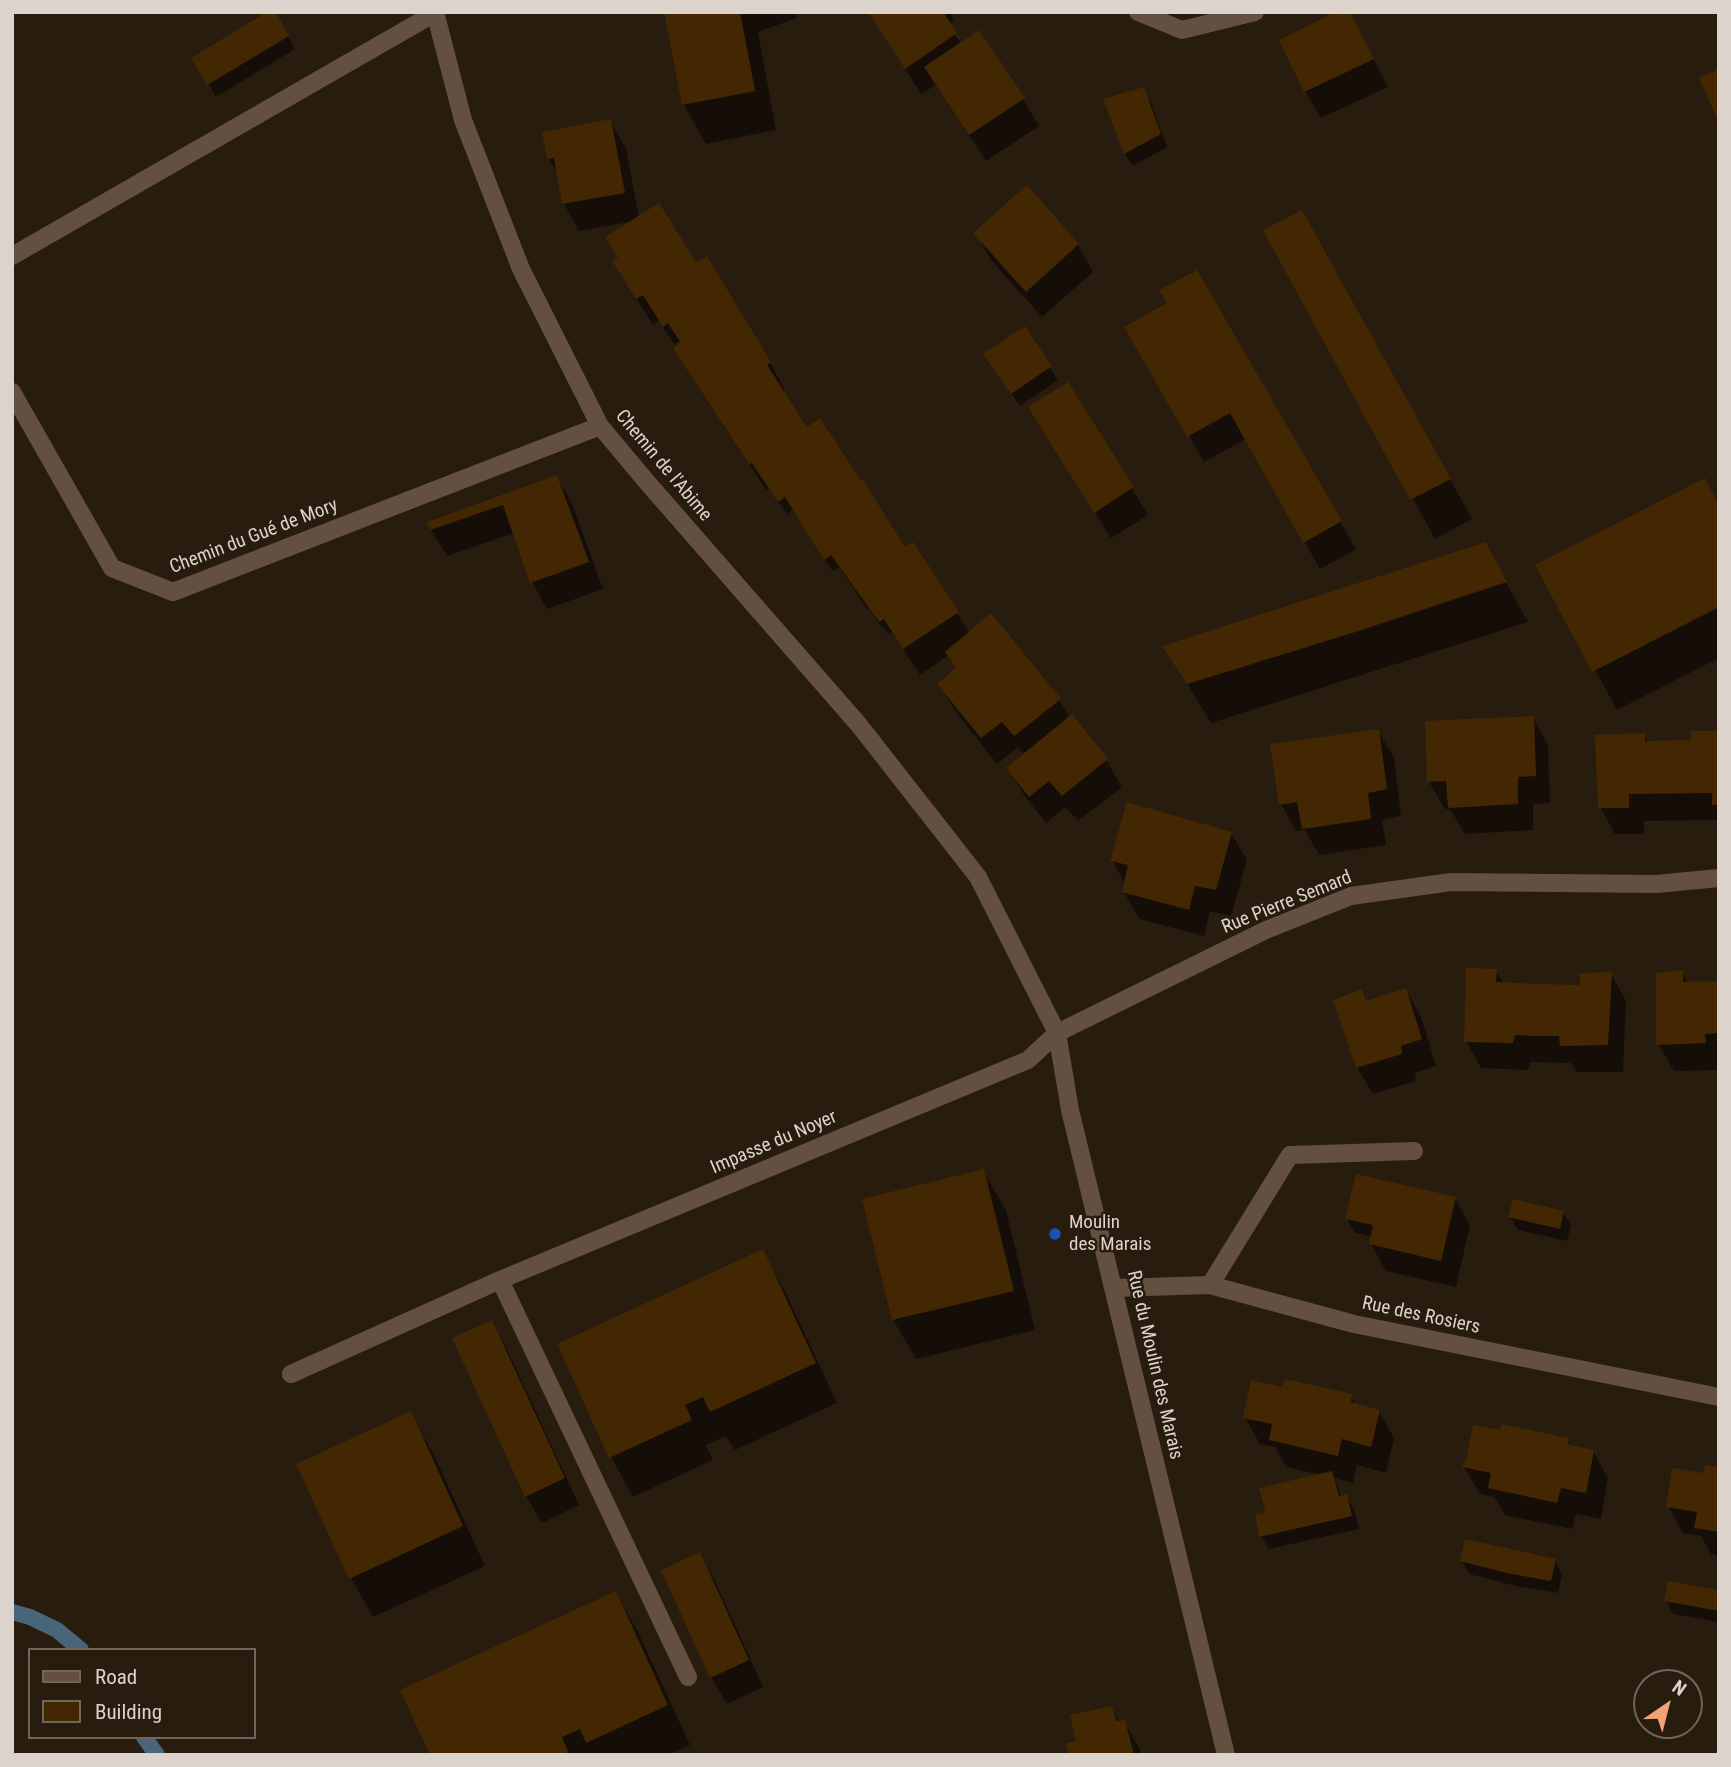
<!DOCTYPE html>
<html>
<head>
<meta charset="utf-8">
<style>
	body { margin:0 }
	#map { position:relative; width:1731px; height:1767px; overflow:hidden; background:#281c0f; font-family:"Roboto Condensed",sans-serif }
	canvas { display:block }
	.frame { position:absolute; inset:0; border:14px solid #dcd4cc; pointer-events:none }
	.legend { position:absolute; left:28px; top:1648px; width:228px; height:91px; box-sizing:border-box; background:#281c0f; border:2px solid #70665b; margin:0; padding:9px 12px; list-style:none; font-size:21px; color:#dcd4cc }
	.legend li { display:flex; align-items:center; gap:14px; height:35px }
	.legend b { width:35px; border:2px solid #70665b }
	.north { position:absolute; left:1633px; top:1669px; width:70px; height:70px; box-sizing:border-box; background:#281c0f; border:2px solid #70665b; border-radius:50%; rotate:35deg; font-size:19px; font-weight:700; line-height:28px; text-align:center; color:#dcd4cc }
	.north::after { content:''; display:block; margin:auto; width:24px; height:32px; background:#efa377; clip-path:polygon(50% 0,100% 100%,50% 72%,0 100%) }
</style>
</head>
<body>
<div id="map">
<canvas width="1731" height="1767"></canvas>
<div class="frame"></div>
<ul class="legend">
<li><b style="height:9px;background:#635040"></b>Road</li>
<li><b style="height:19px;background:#432703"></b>Building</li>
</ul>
<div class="north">N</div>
</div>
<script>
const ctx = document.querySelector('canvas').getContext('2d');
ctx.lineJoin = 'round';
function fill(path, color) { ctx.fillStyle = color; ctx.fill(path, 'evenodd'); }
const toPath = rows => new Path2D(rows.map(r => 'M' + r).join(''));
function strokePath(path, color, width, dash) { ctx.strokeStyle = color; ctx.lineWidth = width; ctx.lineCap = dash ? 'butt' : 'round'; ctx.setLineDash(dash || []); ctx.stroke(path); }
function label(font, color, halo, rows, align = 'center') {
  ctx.font = font + ' "Roboto Condensed",sans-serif'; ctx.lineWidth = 5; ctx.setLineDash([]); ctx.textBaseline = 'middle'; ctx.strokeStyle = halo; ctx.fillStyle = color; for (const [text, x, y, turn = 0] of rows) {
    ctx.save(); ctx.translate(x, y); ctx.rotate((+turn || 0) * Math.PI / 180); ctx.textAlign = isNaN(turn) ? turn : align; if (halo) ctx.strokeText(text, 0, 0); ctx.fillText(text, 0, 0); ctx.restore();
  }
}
fill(toPath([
	[274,12,295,49,216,97,194,58],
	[666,12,796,12,797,18,758,32,776,130,706,144,684,105],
	[869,12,950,12,954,20,948,24,961,44,1023,99,1039,126,986,161,936,85,921,94],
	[1349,12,1388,87,1321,118,1305,91],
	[1143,89,1151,102,1167,147,1133,166,1125,154,1105,100],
	[610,121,626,148,639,218,696,264,770,363,785,390,782,392,807,429,957,613,970,634,1059,700,1070,718,1106,760,1122,787,1078,821,1065,807,1046,823,1024,795,1008,768,1025,755,1018,747,997,764,955,711,939,684,957,669,949,655,920,675,892,632,888,634,883,628,882,628,868,608,867,609,839,567,833,571,831,569,793,509,787,514,769,488,766,490,691,375,680,341,674,344,659,321,653,325,632,291,619,257,634,221,579,231,564,204,559,176,549,159,544,134],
	[1027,188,1078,245,1093,272,1042,317,991,260,976,233],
	[1265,230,1325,251,1472,519,1435,539],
	[1196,272,1356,549,1320,569,1246,439,1204,462,1126,328,1169,304],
	[1025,328,1058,380,1020,406,993,368],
	[1068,384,1148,515,1111,538,1046,434],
	[557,477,572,504,603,589,547,609,532,582,514,533,447,556,431,530,429,523],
	[1719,506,1719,658,1617,710,1538,565],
	[1485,544,1528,622,1211,723,1165,647],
	[1533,718,1548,745,1550,803,1533,804,1533,830,1465,834,1450,809,1445,809,1429,782,1427,723],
	[1378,731,1394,757,1401,816,1382,820,1386,845,1319,855,1305,830,1296,831,1281,804],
	[1719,733,1719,820,1644,821,1644,834,1615,834,1600,807,1644,735,1649,743,1693,742],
	[1231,833,1247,860,1231,916,1210,912,1204,936,1139,919,1124,892,1125,884,1112,860],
	[1496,971,1504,984,1582,986,1611,974,1626,1001,1623,1072,1577,1072,1571,1063,1530,1062,1528,1070,1481,1068,1466,1041],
	[1682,972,1689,984,1719,982,1719,1070,1674,1071,1658,1044],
	[1406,990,1421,1017,1436,1066,1415,1073,1416,1081,1373,1094,1357,1067,1361,991,1367,1002],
	[983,1171,1006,1210,1035,1330,916,1359,893,1320,864,1200],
	[1455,1198,1470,1225,1456,1287,1386,1271,1371,1244,1372,1237,1354,1232,1347,1219],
	[1563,1212,1571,1225,1567,1241,1518,1230,1510,1217],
	[762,1251,785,1291,837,1403,735,1450,726,1436,706,1445,713,1460,633,1497,611,1457,559,1345],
	[492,1322,507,1349,579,1505,542,1523,526,1496],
	[1283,1389,1351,1396,1356,1406,1379,1411,1394,1438,1386,1473,1357,1465,1353,1483,1334,1478,1338,1486,1341,1497,1346,1496,1354,1509,1359,1529,1269,1549,1261,1536,1266,1514,1321,1475,1286,1467,1275,1447,1260,1444,1245,1418],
	[410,1414,433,1453,485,1566,373,1617,351,1578],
	[1567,1440,1571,1446,1593,1451,1608,1478,1601,1519,1576,1514,1572,1529,1505,1515,1494,1497,1480,1494,1464,1467],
	[1719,1469,1719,1556,1711,1554,1701,1536,1683,1533,1668,1506],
	[700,1554,715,1581,763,1687,727,1704,711,1677,663,1571],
	[1462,1561,1555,1561,1562,1574,1558,1593,1516,1586,1469,1574],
	[1719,1592,1719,1622,1673,1614,1666,1600],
	[616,1593,638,1632,690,1745,668,1755,432,1755],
	[1111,1708,1119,1722,1124,1722,1140,1749,1141,1755,1071,1755,1078,1742]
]), '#0007');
strokePath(toPath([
	[12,1612,30,1617,57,1630,81,1650],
	[144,1737,157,1755]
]), '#48657c', 16);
fill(toPath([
	[267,12,276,12,289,36,207,85,191,58],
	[664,12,740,12,755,91,682,105],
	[868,12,943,12,957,33,905,69],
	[1335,12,1350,12,1374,59,1304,92,1279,40],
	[979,30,1025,98,969,135,924,67],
	[1719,69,1719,123,1699,78],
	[1144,87,1161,134,1124,154,1103,99],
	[611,119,625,193,562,204,554,158,547,159,542,132],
	[1027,185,1079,244,1026,292,973,233],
	[659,203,696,262,707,256,771,362,767,365,807,427,820,418,861,481,863,480,905,547,913,542,959,612,903,649,884,619,879,622,831,555,824,560,785,497,778,502,752,463,749,464,673,348,681,343,668,323,663,327,643,295,636,299,612,261,618,257,605,237],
	[1302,210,1451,479,1410,500,1263,230],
	[1197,270,1342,521,1303,543,1230,413,1187,437,1124,327,1167,303,1159,290],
	[1025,326,1052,366,1011,394,983,354],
	[1068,382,1134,487,1094,513,1028,407],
	[557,475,589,562,530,583,503,505,430,530,427,522],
	[1705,478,1719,506,1719,607,1592,672,1535,565],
	[1486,542,1507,582,1349,634,1187,684,1162,646],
	[991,613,1061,699,1014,736,1002,722,981,738,937,684,956,668,945,652],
	[1072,714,1108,759,1062,796,1049,781,1029,797,1006,768],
	[1534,716,1536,776,1518,777,1518,804,1448,808,1446,781,1427,782,1425,721],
	[1379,729,1387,789,1368,793,1371,819,1302,829,1297,802,1279,805,1270,744],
	[1691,731,1719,731,1719,805,1712,805,1712,793,1629,794,1629,808,1598,808,1595,735,1645,733,1645,741,1691,740],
	[1127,802,1232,832,1216,890,1195,886,1189,910,1122,892,1128,865,1110,861],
	[1466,968,1497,969,1496,982,1537,984,1580,985,1580,973,1612,972,1608,1045,1560,1046,1559,1036,1536,1036,1515,1035,1513,1043,1464,1042],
	[1683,970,1683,982,1719,981,1719,1033,1705,1034,1706,1043,1656,1045,1656,973],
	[1406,988,1422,1039,1401,1046,1402,1054,1356,1068,1333,1000,1362,989,1366,1001],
	[984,1169,1014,1291,892,1320,862,1199],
	[1356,1174,1456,1197,1441,1261,1369,1244,1373,1225,1345,1219],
	[1513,1199,1564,1211,1560,1229,1508,1217],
	[763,1249,816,1363,710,1412,703,1397,685,1405,692,1420,609,1458,557,1344],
	[492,1320,565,1478,525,1497,452,1338],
	[1285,1379,1352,1394,1351,1402,1380,1410,1371,1447,1342,1439,1338,1456,1269,1440,1272,1424,1243,1418,1251,1380,1282,1387],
	[411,1411,463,1526,349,1579,296,1464],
	[1501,1424,1568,1438,1568,1444,1594,1450,1586,1493,1561,1488,1557,1503,1488,1488,1491,1473,1462,1467,1466,1460,1473,1425,1500,1430],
	[1705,1465,1719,1467,1719,1532,1694,1528,1697,1512,1666,1507,1672,1468,1704,1473],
	[1332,1471,1339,1496,1347,1494,1352,1516,1259,1537,1255,1515,1265,1513,1265,1511,1259,1488],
	[1465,1539,1556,1559,1551,1581,1507,1573,1460,1561],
	[700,1552,749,1660,710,1678,661,1570],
	[1668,1581,1719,1590,1719,1611,1664,1601],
	[616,1591,668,1705,586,1743,580,1729,562,1737,568,1752,561,1755,430,1755,400,1690],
	[1112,1706,1116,1721,1125,1720,1134,1755,1069,1755,1066,1743,1076,1741,1070,1715]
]), '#432703');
strokePath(toPath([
	[435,12,463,120,521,269,600,426,646,481,859,725,978,877,1057,1033,1070,1110,1226,1755],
	[1138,12,1182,30,1255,12],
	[12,256,435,13],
	[12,392,112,568,173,592,600,426],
	[500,1280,688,1677],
	[1210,1285,1290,1155,1414,1151],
	[1114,1288,1210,1285,1354,1324,1719,1397],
	[291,1374,500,1280,1028,1060,1057,1033,1266,930,1351,896,1451,882,1656,884,1719,878]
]), '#635040', 18);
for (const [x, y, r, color] of [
	[1055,1234,7,"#1a4fb4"]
]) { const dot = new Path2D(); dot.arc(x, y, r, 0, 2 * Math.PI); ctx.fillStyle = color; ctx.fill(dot); strokePath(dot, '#281c0f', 2.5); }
label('19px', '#dcd4cc', '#281c0f', [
	["Chemin de l'Abime",663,466,50],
	["Chemin du Gué de Mory",254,537,-21],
	["Rue Pierre Semard",1287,903,-22],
	["Impasse du Noyer",774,1143,-23],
	["Rue des Rosiers",1421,1316,12],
	["Rue du Moulin des Marais",1154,1365,77]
]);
label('19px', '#dcd4cc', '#281c0f', [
	["Moulin",1069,1223],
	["des Marais",1069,1245]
], 'left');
</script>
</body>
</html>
